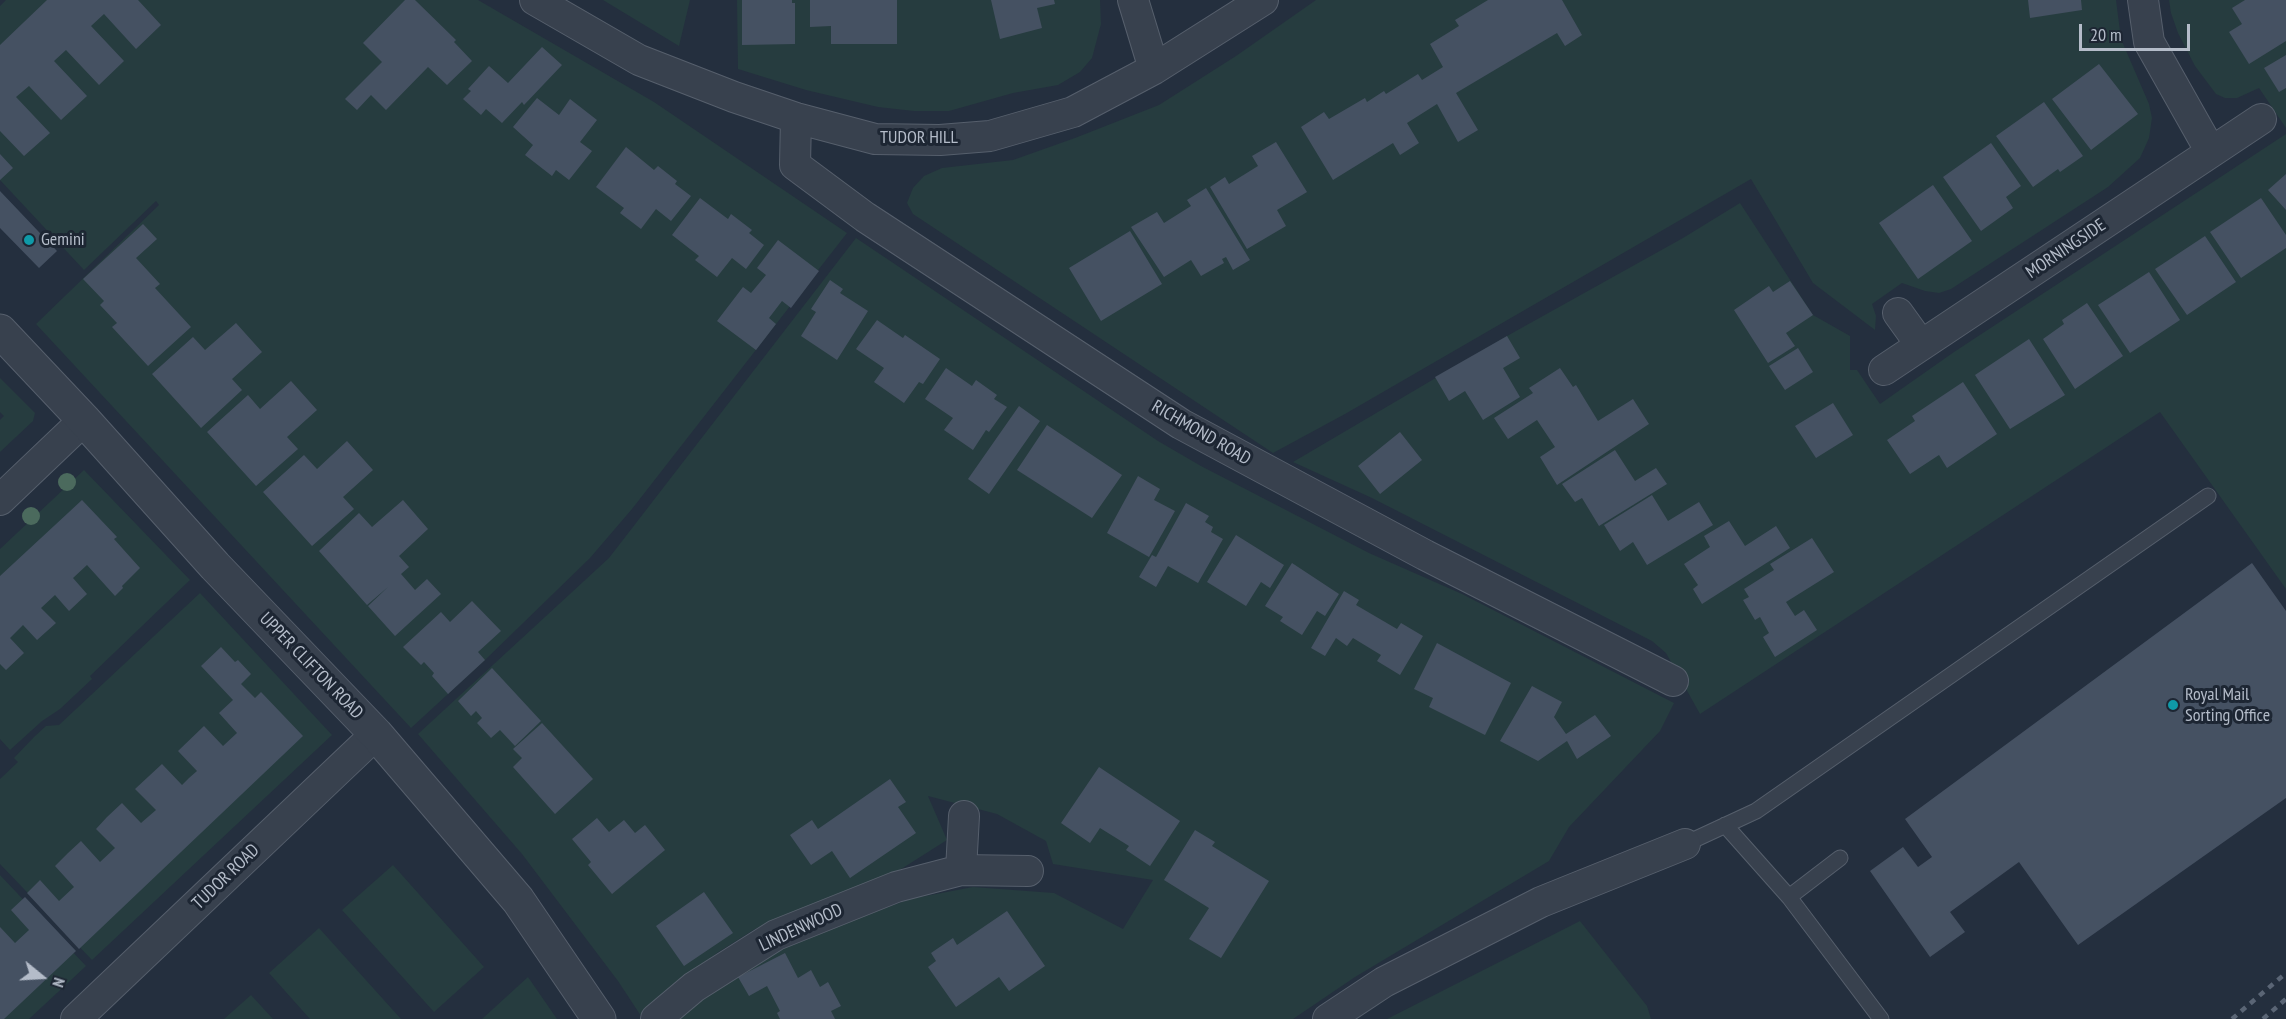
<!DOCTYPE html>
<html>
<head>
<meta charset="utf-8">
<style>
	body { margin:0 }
	#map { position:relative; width:2286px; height:1019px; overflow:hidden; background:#242f3e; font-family:"PT Sans Narrow",sans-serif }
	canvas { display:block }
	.north { position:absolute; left:12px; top:947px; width:60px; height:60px; -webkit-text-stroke:4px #1d2633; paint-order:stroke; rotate:108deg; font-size:16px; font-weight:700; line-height:24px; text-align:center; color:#b4bcc9 }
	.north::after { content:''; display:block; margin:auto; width:21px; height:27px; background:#b4bcc9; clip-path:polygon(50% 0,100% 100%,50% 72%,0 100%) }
	.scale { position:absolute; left:2079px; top:24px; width:111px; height:27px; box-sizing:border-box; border:3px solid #b4bcc9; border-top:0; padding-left:8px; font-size:18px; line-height:21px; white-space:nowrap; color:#b4bcc9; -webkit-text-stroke:4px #1d2633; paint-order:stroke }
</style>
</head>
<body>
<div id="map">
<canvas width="2286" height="1019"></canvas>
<div class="north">N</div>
<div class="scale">20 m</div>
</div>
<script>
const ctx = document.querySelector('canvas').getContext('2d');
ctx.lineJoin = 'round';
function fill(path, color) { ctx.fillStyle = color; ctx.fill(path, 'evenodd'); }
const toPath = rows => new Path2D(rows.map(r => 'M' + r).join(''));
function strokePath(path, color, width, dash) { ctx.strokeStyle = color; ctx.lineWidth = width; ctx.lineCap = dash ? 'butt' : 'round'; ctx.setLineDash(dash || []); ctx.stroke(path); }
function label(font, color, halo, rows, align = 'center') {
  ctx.font = font + ' "PT Sans Narrow",sans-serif'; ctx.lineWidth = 6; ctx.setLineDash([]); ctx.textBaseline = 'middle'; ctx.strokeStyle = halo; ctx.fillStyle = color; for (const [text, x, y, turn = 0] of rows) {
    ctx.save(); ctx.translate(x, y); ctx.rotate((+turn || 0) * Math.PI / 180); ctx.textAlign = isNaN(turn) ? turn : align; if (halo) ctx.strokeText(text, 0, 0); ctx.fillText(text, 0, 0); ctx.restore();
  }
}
fill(toPath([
	[6,0,478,0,654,102,847,233,632,509,590,558,485,660,411,728,36,324,159,205,156,201,84,270,0,180,0,6],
	[603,0,690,0,679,46],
	[737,0,1100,0,1101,24,1092,58,1080,72,1058,85,1013,93,949,111,914,111,878,107,806,90,738,69],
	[1316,0,2116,0,2121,39,2149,104,2152,118,2149,138,2140,158,2108,187,1951,289,1939,293,1925,291,1902,283,1872,304,1876,316,1875,330,1813,283,1751,179,1345,414,1273,453,913,214,907,203,913,188,924,176,942,168,1013,160,1075,138,1159,105,1236,56],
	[2169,0,2286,0,2286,128,2259,88,2237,98,2225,98,2216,94,2195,66,2178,33,2171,13],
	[2286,134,2286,589,2160,412,1700,714,1666,653,1652,641,1372,498,1293,462,1507,336,1683,238,1740,203,1813,315,1850,336,1850,370,1857,370,1880,404,1954,352],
	[856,238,1158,441,1201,466,1369,553,1462,594,1674,703,1660,731,1569,827,1549,861,1355,977,1293,1019,679,1019,696,1001,788,944,910,899,973,887,1054,893,1123,929,1153,880,1053,864,1046,841,997,814,928,796,947,840,898,871,755,929,717,953,670,989,641,1016,618,981,522,854,418,734,609,558],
	[0,378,35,413,33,421,0,452,0,420,4,416,0,412],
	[84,470,190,580,90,676,92,679,60,709,42,721,10,750,0,739,0,549],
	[200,593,332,735,92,960,0,864,0,779,18,762,14,758,34,737,46,726,59,725],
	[393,865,484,967,434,1012,342,910],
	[0,875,86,966,29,1019,0,1019],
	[1580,921,1647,1006,1651,1019,1387,1019],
	[319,928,401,1019,310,1019,269,973],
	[528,977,557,1019,482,1019],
	[251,995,273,1019,224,1019]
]), '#263c3f');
fill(toPath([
	[47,0,138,0,161,25,136,49,104,14,91,26,124,61,99,85,66,50,54,61,87,96,61,120,29,86,16,97,50,133,24,156,0,131,0,45],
	[405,0,415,0,456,40,454,42,472,61,447,85,428,67,386,110,371,95,357,110,345,99,382,62,363,43],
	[742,0,792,0,792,3,795,3,795,44,742,45],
	[810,0,897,0,897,44,831,44,831,26,810,27],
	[991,0,1054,0,1055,4,1037,8,1042,28,1000,39],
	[1488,0,1562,0,1582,35,1565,46,1557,33,1456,93,1478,130,1458,142,1437,104,1407,123,1419,143,1400,155,1393,143,1333,180,1301,127,1324,112,1329,119,1365,98,1367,102,1384,91,1386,94,1418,74,1422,80,1443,67,1430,44,1459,26,1455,20],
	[2028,0,2081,0,2082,10,2030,18],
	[2245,0,2286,0,2286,41,2249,64,2229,32,2242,24,2232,8],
	[542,47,562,65,524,105,522,102,502,123,486,109,481,115,463,99,471,91,468,89,489,66,508,83],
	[2286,55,2286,88,2279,92,2264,68],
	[2099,64,2138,114,2091,150,2052,99],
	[537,98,559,115,570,99,597,120,580,142,592,151,569,180,556,170,552,176,525,155,533,145,513,127],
	[2044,102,2083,156,2060,172,2058,169,2033,187,1996,136],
	[1276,142,1307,192,1277,210,1286,226,1247,249,1210,187,1225,177,1229,184,1258,166,1252,156],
	[1991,143,2021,186,2006,197,2013,208,1981,231,1943,177],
	[626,147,654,170,658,166,677,181,675,184,691,196,671,221,656,209,641,229,620,213,624,208,596,187],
	[0,154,13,168,0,180],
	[2286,174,2286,210,2268,190],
	[1933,185,1972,241,1918,279,1879,223],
	[1206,188,1250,260,1233,270,1226,257,1222,259,1224,263,1201,276,1191,260,1164,277,1131,227,1157,212,1164,223,1191,206,1187,200],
	[0,191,57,251,39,268,0,228],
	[700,198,728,219,731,214,752,230,749,233,764,245,746,269,732,258,717,277,695,260,699,256,672,235],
	[2261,198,2286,235,2286,248,2241,278,2210,232],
	[143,224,157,239,136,258,160,284,155,288,191,327,148,366,112,327,117,323,100,305,104,301,83,279],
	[1130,231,1162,284,1101,321,1069,268],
	[2205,236,2236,282,2187,315,2155,269],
	[778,240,819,271,791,308,782,301,769,318,776,324,756,350,717,321,743,287,751,293,766,275,757,268],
	[2149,272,2180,320,2130,353,2098,305],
	[830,280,843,289,840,293,868,311,837,360,801,336,816,312,811,309],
	[1790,281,1813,315,1786,333,1795,346,1768,363,1734,310,1769,286,1773,292],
	[2087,303,2123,356,2075,389,2043,339,2064,324,2062,320],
	[877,320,903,338,905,335,940,359,923,384,919,382,904,403,874,382,884,368,856,349],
	[236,323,262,352,232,379,242,390,201,428,152,374,193,337,205,350],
	[1507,336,1520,358,1503,368,1520,397,1483,420,1465,391,1449,401,1435,377],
	[2029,339,2065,395,2010,429,1975,375],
	[1798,348,1813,372,1785,390,1769,366],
	[946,368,972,386,976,380,997,395,994,399,1007,407,989,432,986,430,973,450,944,430,953,418,925,399],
	[1560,368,1573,387,1576,385,1598,421,1633,399,1649,424,1557,485,1540,457,1555,447,1537,420,1508,439,1494,418,1533,393,1529,388],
	[291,381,317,410,287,437,298,449,256,486,207,432,248,395,260,409],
	[1963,382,1997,434,1947,468,1939,455,1910,474,1887,440,1915,421,1912,416],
	[1833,403,1853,435,1816,458,1795,426],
	[1019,406,1040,421,989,494,968,479],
	[1047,425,1122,475,1092,518,1017,470],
	[1400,432,1422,460,1380,494,1358,466],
	[347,441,373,470,343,497,354,509,312,546,263,492,304,455,317,469],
	[1615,450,1635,481,1656,468,1667,484,1599,526,1582,498,1575,502,1562,484],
	[1138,476,1160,489,1154,500,1175,511,1149,557,1107,533],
	[1652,495,1668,521,1699,502,1713,525,1647,565,1633,542,1620,551,1604,525],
	[82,500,117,537,114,539,140,568,122,586,123,588,115,596,87,565,73,578,87,594,69,611,55,595,41,608,56,623,37,640,23,625,10,638,24,653,6,670,0,664,0,576],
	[403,500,428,529,399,556,409,567,401,574,415,590,427,579,441,594,395,636,368,606,388,587,367,605,319,551,359,513,372,527],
	[1186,503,1209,516,1205,522,1213,527,1211,532,1223,539,1198,583,1168,566,1156,587,1139,577,1152,555,1156,557],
	[1729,521,1745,546,1776,526,1790,548,1702,604,1693,589,1698,585,1684,564,1710,547,1704,536],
	[1236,535,1284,565,1270,588,1261,582,1246,606,1207,582],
	[1812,538,1834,572,1786,602,1795,616,1804,610,1817,630,1775,657,1763,637,1769,633,1760,617,1755,620,1743,600,1749,597,1744,589,1774,570,1770,564],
	[1292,563,1339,594,1325,616,1317,611,1302,635,1280,621,1283,617,1265,606],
	[2252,563,2286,611,2286,798,2078,945,2019,862,1950,912,1965,932,1930,957,1870,871,1903,847,1918,867,1932,857,1905,819],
	[1344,591,1359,600,1356,605,1397,629,1401,623,1423,636,1400,675,1377,661,1381,655,1353,638,1347,646,1336,638,1325,656,1311,648],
	[472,601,501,631,478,652,485,660,448,694,432,676,434,673,424,662,421,665,403,647,441,612,450,622],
	[1437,643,1511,683,1485,735,1429,707,1433,698,1414,689],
	[221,647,235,662,238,660,251,674,241,684,255,698,261,692,303,736,79,949,27,893,40,880,59,901,74,887,55,866,68,853,81,841,100,862,115,848,96,829,107,817,122,803,141,823,156,810,135,789,162,764,182,785,189,778,197,771,178,751,204,726,223,746,237,733,219,713,233,700,201,666],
	[492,668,541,721,515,746,500,730,491,738,477,723,482,718,476,711,471,716,458,701],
	[1532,686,1562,702,1554,717,1566,734,1595,715,1611,736,1577,759,1567,741,1538,761,1500,741],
	[542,723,593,779,555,814,513,767,522,758,513,749],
	[1099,767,1180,821,1150,866,1126,850,1129,846,1100,828,1090,843,1061,823],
	[890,779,906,802,898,807,916,833,850,878,832,851,811,865,790,835,812,820,818,829],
	[597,818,609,832,624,820,635,833,645,825,665,850,612,894,588,865,591,862,572,839],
	[1195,830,1215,842,1212,846,1269,881,1221,958,1189,939,1209,908,1164,880],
	[704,892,733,933,684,966,656,926],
	[25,897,76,951,4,1019,0,1019,0,927,15,943,29,930,11,910],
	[1007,911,1045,966,1009,991,999,977,956,1007,928,967,936,961,931,953,953,938,957,945],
	[785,953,798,978,811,970,820,987,828,982,841,1006,831,1011,835,1019,780,1019,777,1013,780,1011,767,986,749,996,738,977]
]), '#455162');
const service = toPath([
	[1725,825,1789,897,1881,1019],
	[1685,844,1756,811,2208,496],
	[1789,897,1840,858]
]);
const minor = toPath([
	[535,0,639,60,734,97,796,118,875,139,940,140,990,136,1073,112,1154,69,1263,0],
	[1133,0,1154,69],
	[2143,0,2149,42,2211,152],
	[796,118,795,165,865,217,1181,424,1425,555,1673,681],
	[1898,313,1921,345],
	[1884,370,2261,119],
	[0,500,84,420],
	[961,870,964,816],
	[76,1019,376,734],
	[656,1019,694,987,776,935,896,887,961,870,1028,871],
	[1328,1019,1384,982,1541,902,1685,844]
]);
const tertiary = toPath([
	[0,331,84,420,215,566,376,734,518,900,599,1019]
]);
strokePath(service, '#565f6c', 17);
strokePath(minor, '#565f6c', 32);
strokePath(tertiary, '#565f6c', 35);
strokePath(service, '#38414e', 15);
strokePath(minor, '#38414e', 30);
strokePath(tertiary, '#38414e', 33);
strokePath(toPath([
	[2232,1019,2286,973],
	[2263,1019,2286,999]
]), '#5a6575', 4.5, [6, 6]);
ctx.fillStyle = '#4b6a5d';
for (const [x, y] of [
	[67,482],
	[31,516]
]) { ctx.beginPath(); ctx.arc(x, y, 9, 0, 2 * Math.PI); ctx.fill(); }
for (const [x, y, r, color] of [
	[29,240,6,"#0f9aa8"],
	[2173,705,6,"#0f9aa8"]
]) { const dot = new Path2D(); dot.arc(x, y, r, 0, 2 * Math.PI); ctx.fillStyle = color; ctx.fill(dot); strokePath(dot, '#1d2633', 2); }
label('18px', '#b4bcc9', '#1d2633', [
	["TUDOR HILL",919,138],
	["MORNINGSIDE",2066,249,-34],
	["RICHMOND ROAD",1201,433,30],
	["UPPER CLIFTON ROAD",311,666,46],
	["TUDOR ROAD",226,877,-44],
	["LINDENWOOD",801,928,-25]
]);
label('18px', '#b4bcc9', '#1d2633', [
	["Gemini",41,240],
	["Royal Mail",2185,695],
	["Sorting Office",2185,716]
], 'left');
</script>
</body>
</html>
